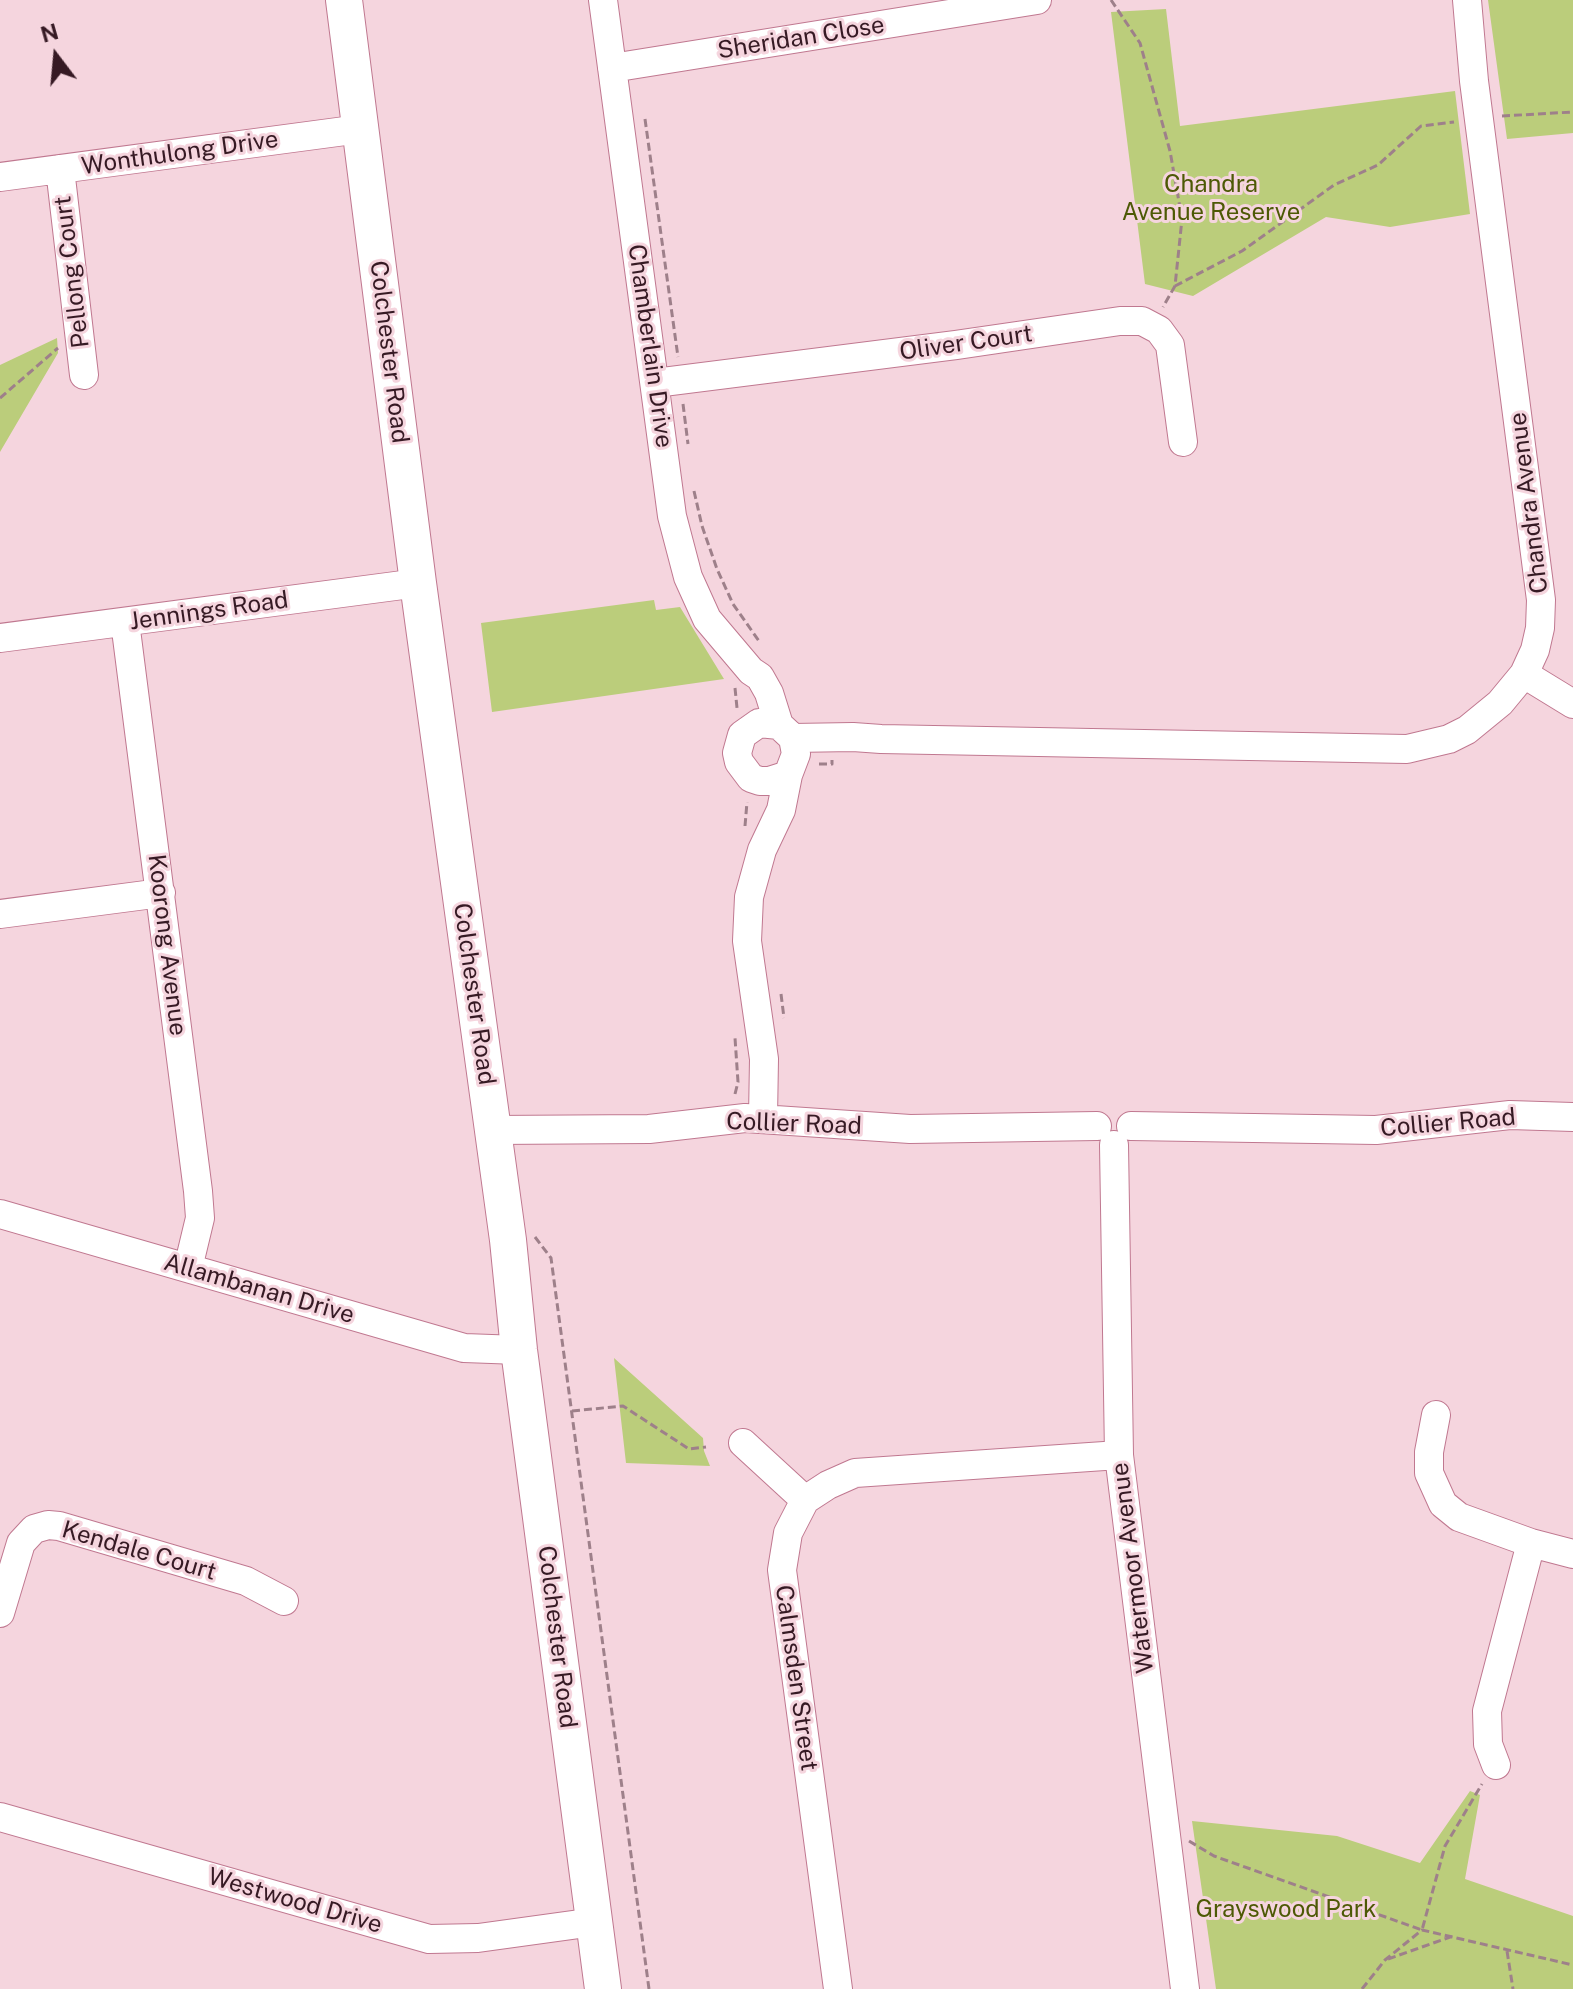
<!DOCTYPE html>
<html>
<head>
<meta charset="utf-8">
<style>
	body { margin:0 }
	#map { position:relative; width:1573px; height:1989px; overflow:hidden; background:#f5d5de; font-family:"Public Sans",sans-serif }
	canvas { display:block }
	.north { position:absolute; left:16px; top:16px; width:80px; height:80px; -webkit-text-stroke:6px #f5d5de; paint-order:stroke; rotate:344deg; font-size:22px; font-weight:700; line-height:32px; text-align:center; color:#361a24 }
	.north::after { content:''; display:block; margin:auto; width:28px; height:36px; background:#361a24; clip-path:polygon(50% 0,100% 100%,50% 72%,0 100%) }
</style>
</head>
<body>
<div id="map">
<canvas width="1573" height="1989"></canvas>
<div class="north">N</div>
</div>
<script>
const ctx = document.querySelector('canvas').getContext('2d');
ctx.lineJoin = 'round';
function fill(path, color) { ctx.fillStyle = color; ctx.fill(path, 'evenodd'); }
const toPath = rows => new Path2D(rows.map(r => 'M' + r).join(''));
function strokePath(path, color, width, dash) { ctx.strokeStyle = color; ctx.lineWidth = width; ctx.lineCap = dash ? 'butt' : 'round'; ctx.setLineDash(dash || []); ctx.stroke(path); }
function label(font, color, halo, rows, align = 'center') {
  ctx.font = font + ' "Public Sans",sans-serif'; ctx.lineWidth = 6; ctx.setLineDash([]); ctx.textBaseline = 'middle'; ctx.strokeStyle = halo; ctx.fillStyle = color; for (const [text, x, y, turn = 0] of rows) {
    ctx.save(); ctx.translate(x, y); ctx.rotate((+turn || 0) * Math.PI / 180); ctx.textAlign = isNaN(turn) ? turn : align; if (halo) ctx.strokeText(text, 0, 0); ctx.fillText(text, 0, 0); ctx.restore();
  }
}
fill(toPath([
	[1488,0,1573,0,1573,133,1507,139],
	[1166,9,1180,126,1455,91,1470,214,1390,227,1326,217,1193,296,1145,284,1111,12],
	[57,338,58,353,0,452,0,365],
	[654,600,656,610,680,607,724,679,492,712,481,623],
	[614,1358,703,1438,704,1451,710,1466,626,1463],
	[1470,1791,1480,1795,1465,1879,1573,1916,1573,1989,1216,1989,1192,1821,1337,1836,1420,1863]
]), '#bbcd7b');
const minor = toPath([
	[603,0,672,516,688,577,707,619,751,671,760,677,769,693,779,725],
	[612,68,1037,0],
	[60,169,84,375],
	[0,177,360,129],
	[655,383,956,345,1120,321,1142,321,1159,330,1170,345,1183,442],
	[125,622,198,1191,200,1218,188,1268],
	[0,638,418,583],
	[1524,674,1573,704],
	[759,723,779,725,793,738,796,754,788,775,769,781,760,781,751,778,739,762,737,753,742,735,759,723],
	[793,738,853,737,881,739,1407,749,1449,739,1467,730,1500,703,1524,674,1535,650,1540,628,1541,600,1474,81,1467,0],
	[0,914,161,893],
	[763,1118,764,1059,747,941,749,897,762,850,781,810,788,775],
	[1131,1126,1376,1130,1510,1115,1573,1117],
	[492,1130,649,1129,745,1118,910,1129,1097,1126],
	[1114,1145,1119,1455,1185,1989],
	[0,1214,464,1348,519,1350],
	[1436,1415,1429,1452,1429,1473,1443,1504,1459,1517,1531,1543,1573,1554],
	[743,1443,805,1500],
	[0,1613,21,1543,34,1529,48,1525,59,1526,246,1581,284,1601],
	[1496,1765,1488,1744,1487,1711,1531,1543],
	[0,1817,429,1939,478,1938,594,1922],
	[838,1989,782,1570,788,1533,805,1500,828,1485,855,1473,1119,1455]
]);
const major = toPath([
	[344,0,418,583,508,1240,519,1350,603,1989]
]);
strokePath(minor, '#c07890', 30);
strokePath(major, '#c07890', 38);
strokePath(toPath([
	[1111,0,1140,43,1170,151,1182,219,1175,286,1163,307],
	[1502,116,1573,112],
	[645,119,678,357],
	[1175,286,1242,251,1334,185,1378,165,1421,126,1454,122],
	[0,398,58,348],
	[683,404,688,444],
	[694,491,702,526,717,569,733,604,759,641],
	[735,688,737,708],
	[819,764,832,764,832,760],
	[745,826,747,802],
	[781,994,784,1018],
	[735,1094,738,1082,735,1038],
	[535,1237,551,1258,649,1989],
	[572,1411,623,1406,689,1449,706,1447],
	[1189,1841,1214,1856,1422,1930,1445,1846,1482,1784],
	[1507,1951,1513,1989],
	[1388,1959,1453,1936],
	[1362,1989,1385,1960,1422,1930,1573,1965]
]), '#9e808a', 3, [8, 4]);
strokePath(minor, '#fff', 28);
strokePath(major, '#fff', 36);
label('24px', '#361a24', '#f5d5de', [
	["Sheridan Close",801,38,-9],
	["Wonthulong Drive",180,153,-8],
	["Pellong Court",72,272,-97],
	["Oliver Court",966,343,-8],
	["Chamberlain Drive",650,346,82],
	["Colchester Road",389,352,83],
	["Chandra Avenue",1529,503,-97],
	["Jennings Road",209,611,-8],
	["Koorong Avenue",167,945,83],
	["Colchester Road",474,994,82],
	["Collier Road",1448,1123,-5],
	["Collier Road",794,1124,2],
	["Allambanan Drive",259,1289,16],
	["Kendale Court",139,1551,16],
	["Watermoor Avenue",1133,1568,-97],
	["Colchester Road",557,1637,83],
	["Calmsden Street",796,1678,82],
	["Westwood Drive",295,1901,16]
]);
label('24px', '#4d5905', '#f5d5de', [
	["Chandra",1211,185],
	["Avenue Reserve",1211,213],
	["Grayswood Park",1286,1910]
]);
</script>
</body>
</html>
